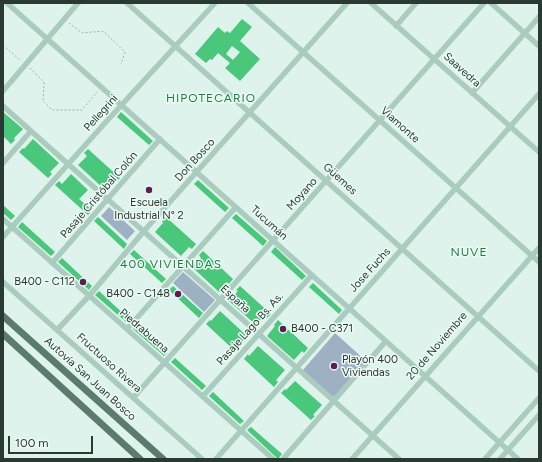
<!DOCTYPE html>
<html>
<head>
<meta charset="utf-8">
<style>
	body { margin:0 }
	#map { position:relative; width:542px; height:462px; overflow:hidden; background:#dff3ed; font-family:Figtree,sans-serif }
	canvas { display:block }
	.frame { position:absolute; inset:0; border:4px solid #2a3931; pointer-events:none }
	.scale { position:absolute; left:8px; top:436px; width:85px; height:18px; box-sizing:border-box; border:2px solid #2a3931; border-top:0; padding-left:5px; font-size:12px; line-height:14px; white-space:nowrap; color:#2a3931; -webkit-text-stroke:3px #ecfaf6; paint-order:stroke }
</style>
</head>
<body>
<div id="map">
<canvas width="542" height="462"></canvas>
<div class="frame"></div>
<div class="scale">100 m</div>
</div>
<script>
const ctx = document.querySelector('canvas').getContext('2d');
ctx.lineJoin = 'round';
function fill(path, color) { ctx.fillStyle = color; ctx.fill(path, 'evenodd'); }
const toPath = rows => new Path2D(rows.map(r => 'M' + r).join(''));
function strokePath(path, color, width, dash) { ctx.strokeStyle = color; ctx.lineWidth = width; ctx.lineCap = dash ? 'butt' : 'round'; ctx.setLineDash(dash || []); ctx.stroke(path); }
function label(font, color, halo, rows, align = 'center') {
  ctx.font = font + ' Figtree,sans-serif'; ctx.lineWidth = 3; ctx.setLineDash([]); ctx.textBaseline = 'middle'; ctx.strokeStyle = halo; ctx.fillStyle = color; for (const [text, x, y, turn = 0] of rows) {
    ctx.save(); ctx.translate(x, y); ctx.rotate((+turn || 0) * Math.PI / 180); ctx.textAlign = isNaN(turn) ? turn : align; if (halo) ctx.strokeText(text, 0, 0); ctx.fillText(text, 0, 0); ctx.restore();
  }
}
fill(toPath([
	[109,207,135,231,127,240,101,216],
	[183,272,215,300,204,312,173,283],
	[335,333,366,361,335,396,332,397,302,371]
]), '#9eb1c3');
fill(toPath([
	[242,19,252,27,240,41,260,59,240,81,225,68,230,63,218,53,212,60,210,59,206,63,195,54,218,27,225,33,227,31,230,33],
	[232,46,240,52,233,60,226,54],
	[3,112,23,129,14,138,15,140,11,144,3,136],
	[121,112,153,141,149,145,117,117],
	[33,139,59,163,50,172,52,174,48,178,19,152,23,148,24,149],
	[88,149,120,178,116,182,113,180,104,189,78,165,87,156,84,153],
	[71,174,88,190,79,199,92,210,88,215,55,185,59,181,62,184],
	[198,180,229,208,225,212,194,184],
	[3,205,15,216,11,220,3,213],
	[236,214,267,241,263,246,232,218],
	[98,217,127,244,124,249,94,221],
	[166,217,196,244,192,249,189,247,181,256,155,232,163,223,162,221],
	[22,222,55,252,51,256,18,227],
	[275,247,306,276,302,280,271,252],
	[134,250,166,279,162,283,130,254],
	[203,251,233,279,229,284,227,282,219,292,192,267,201,258,199,255],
	[62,258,92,286,89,290,58,262],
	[313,283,342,310,339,314,309,287],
	[173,286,203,313,199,318,169,290],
	[240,286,271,314,267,318,264,316,256,325,229,301,238,291,236,290],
	[99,291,129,319,126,322,95,295],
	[220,311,247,336,238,346,240,348,236,352,206,324,210,320,211,321],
	[278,320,308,348,304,353,302,351,294,360,267,336,275,326,274,325],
	[136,325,167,353,164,356,133,329],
	[258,346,285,370,276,380,278,382,274,387,244,359,248,354,249,356],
	[175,358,206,386,202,390,171,362],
	[295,381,322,405,313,415,315,416,311,420,281,393,285,389,286,390],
	[213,392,244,421,240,424,209,396],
	[251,427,282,454,278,459,247,430]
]), '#49c77b');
strokePath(toPath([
	[69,23,82,33,103,31,125,52,121,64],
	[3,45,21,61],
	[30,68,44,82,43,101,52,110,82,110,97,92]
]), '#94b8a9', 1, [2, 2]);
strokePath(toPath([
	[7,3,518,459],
	[127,3,539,371],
	[248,3,539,262],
	[371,3,539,152],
	[491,3,539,46],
	[396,26,416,3],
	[3,91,78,3],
	[472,93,539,17],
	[3,106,399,459],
	[3,163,31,131],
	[3,219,273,459],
	[3,237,105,123,215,3],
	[52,263,160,139],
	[3,282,202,459],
	[127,329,236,207],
	[57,330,89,296,144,231,347,3],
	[203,396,312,275],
	[133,398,484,3],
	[216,459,539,94],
	[283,459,386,341],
	[352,459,539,248],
	[485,459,539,398],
	[500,459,539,415]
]), '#aaccbf', 5.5);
strokePath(toPath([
	[3,316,163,459],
	[3,334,140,459]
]), '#5b7b6b', 7);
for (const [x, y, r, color] of [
	[149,190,4,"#5c1e4f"],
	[83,282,4,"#5c1e4f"],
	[178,294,4,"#5c1e4f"],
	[283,329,4,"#5c1e4f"],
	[334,366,4,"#5c1e4f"]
]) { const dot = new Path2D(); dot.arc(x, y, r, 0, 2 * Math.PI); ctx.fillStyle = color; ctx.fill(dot); strokePath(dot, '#ecfaf6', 1.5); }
label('11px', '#2a3931', '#ecfaf6', [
	["Saavedra",462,70,42],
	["Pellegrini",101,113,-48],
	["Viamonte",400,125,42],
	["Don Bosco",195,160,-48],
	["Güemes",340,179,42],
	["Moyano",302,194,-48],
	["Pasaje Cristóbal Colón",99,195,-49],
	["Tucumán",269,223,42],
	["Jose Fuchs",370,270,-48],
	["España",235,299,42],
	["Pasaje Lago Bs. As.",250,329,-48],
	["Piedrabuena",144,331,41],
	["20 de Noviembre",437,346,-49],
	["Fructuoso Rivera",109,363,42],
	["Autovía San Juan Bosco",90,379,42]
]);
label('11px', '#2a3931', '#ecfaf6', [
	["Escuela",149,203,"center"],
	["Industrial N° 2",149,216,"center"],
	["B400 - C112",75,282],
	["B400 - C148",170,294],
	["B400 - C371",291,329,"left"],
	["Playón 400",342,360,"left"],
	["Viviendas",342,373,"left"]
], 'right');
ctx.letterSpacing = '1px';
label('12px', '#207e44', '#ecfaf6', [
	["HIPOTECARIO",211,98],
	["NUVE",469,252],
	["400 VIVIENDAS",171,264]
]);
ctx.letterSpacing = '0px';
</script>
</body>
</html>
